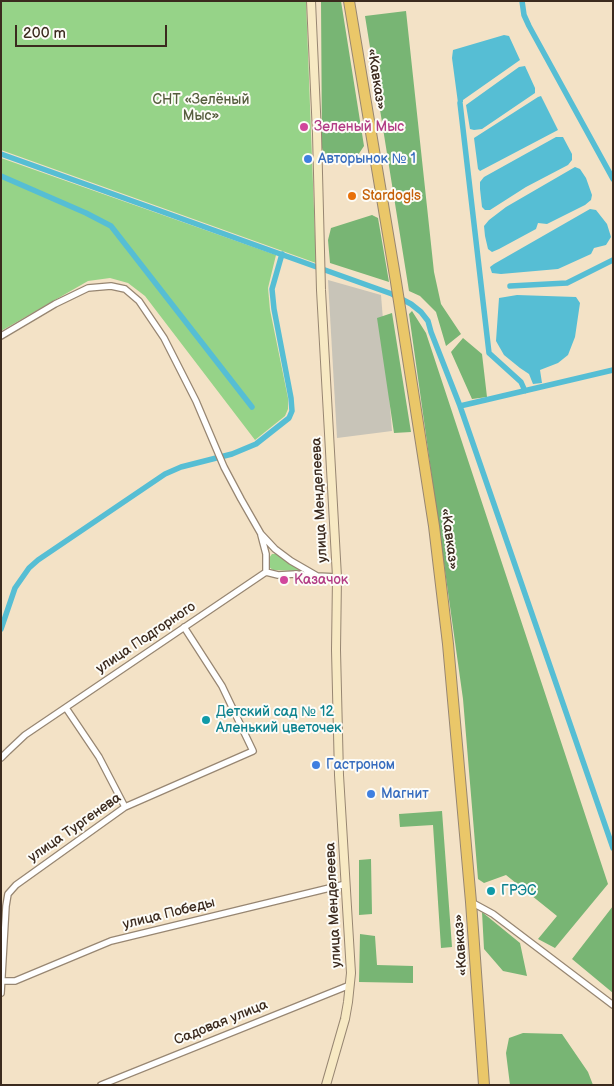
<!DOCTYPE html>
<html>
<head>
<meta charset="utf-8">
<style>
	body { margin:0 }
	#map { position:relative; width:614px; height:1086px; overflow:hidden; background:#f3e2c6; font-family:"Balsamiq Sans",sans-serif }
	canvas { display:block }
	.frame { position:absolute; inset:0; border:2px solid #3b2a1e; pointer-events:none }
	.scale { position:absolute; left:15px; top:25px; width:152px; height:22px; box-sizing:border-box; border:2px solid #3b2a1e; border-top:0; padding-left:6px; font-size:15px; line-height:18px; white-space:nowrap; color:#3b2a1e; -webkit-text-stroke:4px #fdfcf7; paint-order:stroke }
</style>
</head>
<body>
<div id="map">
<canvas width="614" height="1086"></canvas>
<div class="frame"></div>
<div class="scale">200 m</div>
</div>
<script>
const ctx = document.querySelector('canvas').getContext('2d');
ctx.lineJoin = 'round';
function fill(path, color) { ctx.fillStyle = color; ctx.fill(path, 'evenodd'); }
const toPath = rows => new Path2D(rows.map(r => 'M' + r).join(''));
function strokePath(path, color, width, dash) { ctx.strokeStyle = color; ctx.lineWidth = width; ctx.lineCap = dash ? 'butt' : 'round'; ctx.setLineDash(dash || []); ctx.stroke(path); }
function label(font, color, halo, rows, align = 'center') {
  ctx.font = font + ' "Balsamiq Sans",sans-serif'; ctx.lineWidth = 4; ctx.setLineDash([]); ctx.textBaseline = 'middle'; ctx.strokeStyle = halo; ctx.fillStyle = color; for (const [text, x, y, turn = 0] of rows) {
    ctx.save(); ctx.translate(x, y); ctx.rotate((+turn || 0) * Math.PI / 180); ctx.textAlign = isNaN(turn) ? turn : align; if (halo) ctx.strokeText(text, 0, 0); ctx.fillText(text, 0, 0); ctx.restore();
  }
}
fill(toPath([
	[328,280,381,295,392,431,337,438]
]), '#c8c4b8');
fill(toPath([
	[1,1,306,1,316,263,1,150],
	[1,158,276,255,268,288,270,310,288,398,288,409,285,416,255,440,145,296,128,283,110,278,88,281,1,331],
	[272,554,276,554,279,555,301,570,300,571,273,570,269,567,268,563,269,558]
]), '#96d388');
fill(toPath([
	[321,1,341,1,364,146,358,155,342,157,324,155,322,148],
	[406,11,434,272,441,304,461,334,446,346,436,312,420,296,409,291,365,16],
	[372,215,378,218,389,282,330,263,328,240,331,228],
	[412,311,426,333,608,884,555,948,538,939,557,916,506,875,484,883,478,879,463,699,409,314],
	[392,313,411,432,394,433,377,318],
	[463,338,482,354,487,397,472,399,451,352],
	[442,811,452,947,441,948,433,825,400,827,399,814],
	[371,859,372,914,359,915,359,860],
	[613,906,613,993,572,959],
	[482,912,520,943,527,976,503,971,484,949],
	[360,934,375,936,377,965,413,966,413,983,359,982],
	[523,1033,562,1034,588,1072,593,1085,510,1085,506,1053,509,1038]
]), '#78b574');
fill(toPath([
	[504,35,509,36,520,60,463,100,463,102,458,103,452,58,453,50],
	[525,66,535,88,535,93,482,129,474,130,470,129,466,105,519,67],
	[541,96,558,130,480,171,478,169,474,138,538,97],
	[556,137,563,137,572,154,572,160,568,165,526,187,490,210,485,210,482,207,480,189,480,182,484,177],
	[575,167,580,169,586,178,592,195,591,200,585,205,547,224,538,223,536,229,499,249,492,252,488,249,485,236,484,226,489,220,506,207],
	[590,209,596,210,607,224,611,237,606,245,594,248,591,254,558,269,501,274,492,273,490,267,494,264],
	[517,295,576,297,580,303,575,337,568,355,558,363,540,370,542,383,533,384,529,374,520,368,504,355,496,341,499,298]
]), '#56bed4');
strokePath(toPath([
	[522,1,524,15,529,26,613,179],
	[460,103,489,353,521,382,525,391],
	[1,154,392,294,411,304,421,312,428,321,431,332,460,406,613,848],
	[1,176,86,213,111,226,252,407],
	[510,286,567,283,613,260],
	[460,406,613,370],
	[1,629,15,588,29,568,38,560,165,474,181,467,232,454,256,444,289,418,292,411,291,398,274,309,272,289,282,254]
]), '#56bed4', 5.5);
const street = toPath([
	[1,336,55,304,88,288,111,286,125,289,139,301,164,338,196,401,224,467,241,499,261,534,275,549,291,561,317,576,337,577],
	[261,535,266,554,266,572],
	[66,708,99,757,125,807],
	[1,758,8,751,25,735,266,572,278,575,296,574,313,576],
	[471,902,493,914,613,1005],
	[1,981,15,981,111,941,346,884],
	[1,993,6,906,8,894,16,885,125,807,253,751,222,686,184,627],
	[101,1085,350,985]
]);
const secondary = toPath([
	[311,1,317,134,321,290,337,577,336,650,339,775,351,973,348,1002,345,1019,326,1085]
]);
const highway = toPath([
	[349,1,396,282,434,526,448,644,471,902,484,1085]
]);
strokePath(street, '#978672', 8);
strokePath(secondary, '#978672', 10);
strokePath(highway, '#978672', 12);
strokePath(street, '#fff', 5.5);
strokePath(secondary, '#f7e9c3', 8);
strokePath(highway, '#eac769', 10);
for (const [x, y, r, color] of [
	[304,127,5,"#d1479c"],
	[308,159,5,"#3f7fe0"],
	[352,196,5,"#e8710a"],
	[284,580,5,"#d1479c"],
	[206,720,5,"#0f9aa8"],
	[316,765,5,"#3f7fe0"],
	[371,794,5,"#3f7fe0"],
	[491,891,5,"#0f9aa8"]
]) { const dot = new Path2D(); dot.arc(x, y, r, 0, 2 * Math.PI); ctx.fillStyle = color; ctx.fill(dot); strokePath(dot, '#fdfcf7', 2); }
label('14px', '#3b2a1e', '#fdfcf7', [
	["«Кавказ»",376,79,81],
	["улица Менделеева",320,500,-93],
	["«Кавказ»",449,539,82],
	["улица Подгорного",146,638,-34],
	["улица Тургенева",75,828,-35],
	["улица Менделеева",334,905,-93],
	["улица Победы",169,914,-14],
	["«Кавказ»",461,945,-94],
	["Садовая улица",221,1023,-22]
]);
label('14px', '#565d3e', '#fdfcf7', [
	["СНТ «Зелёный",201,100],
	["Мыс»",201,116]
]);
label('14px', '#b23c85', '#fdfcf7', [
	["Зеленый Мыс",314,127],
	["Казачок",294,580]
], 'left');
label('14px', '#366cbe', '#fdfcf7', [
	["Авторынок № 1",318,159],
	["Гастроном",326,765],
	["Магнит",381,794]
], 'left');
label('14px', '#c56008', '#fdfcf7', [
	["Stardog!s",362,196]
], 'left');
label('14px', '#0d838f', '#fdfcf7', [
	["Детский сад № 12",216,712],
	["Аленький цветочек",216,728],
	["ГРЭС",501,891]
], 'left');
</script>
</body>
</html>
